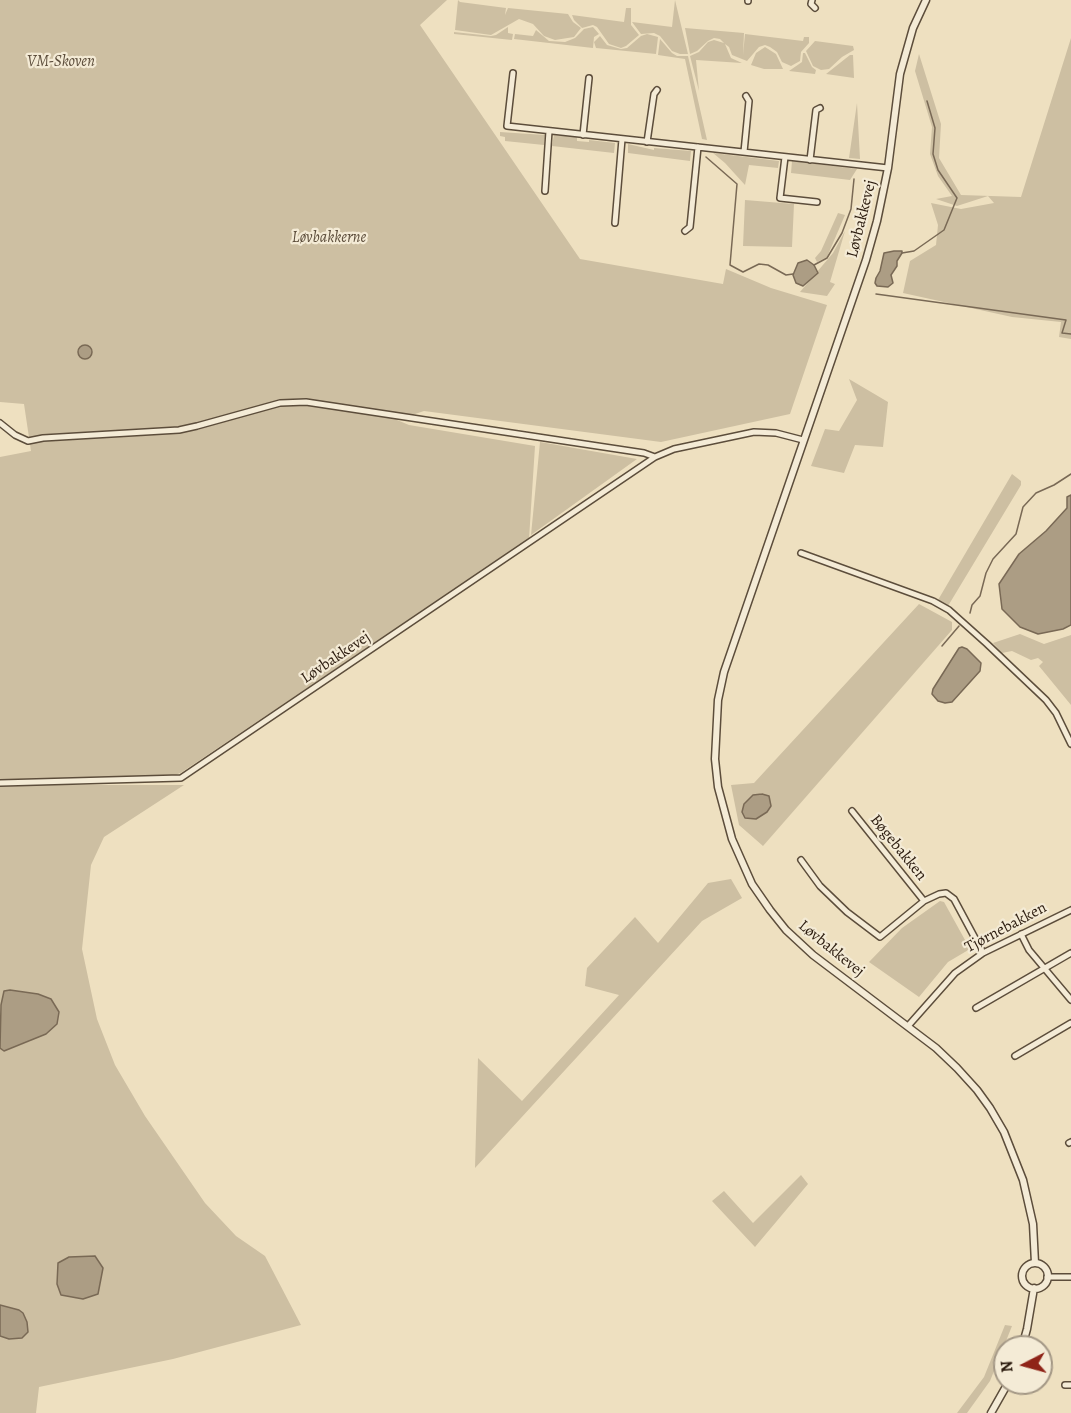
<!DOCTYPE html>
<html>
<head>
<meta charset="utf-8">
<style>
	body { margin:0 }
	#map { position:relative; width:1071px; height:1413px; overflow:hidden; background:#eee0c0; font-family:Alegreya,serif }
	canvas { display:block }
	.north { position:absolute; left:993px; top:1335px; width:60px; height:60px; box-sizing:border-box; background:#f4ebd6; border:2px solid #a49886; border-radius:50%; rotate:264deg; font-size:16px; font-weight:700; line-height:24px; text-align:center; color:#2c1c0f }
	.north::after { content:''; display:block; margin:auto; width:21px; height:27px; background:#8f2418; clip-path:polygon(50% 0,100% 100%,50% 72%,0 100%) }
</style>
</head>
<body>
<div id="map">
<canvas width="1071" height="1413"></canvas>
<div class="north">N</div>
</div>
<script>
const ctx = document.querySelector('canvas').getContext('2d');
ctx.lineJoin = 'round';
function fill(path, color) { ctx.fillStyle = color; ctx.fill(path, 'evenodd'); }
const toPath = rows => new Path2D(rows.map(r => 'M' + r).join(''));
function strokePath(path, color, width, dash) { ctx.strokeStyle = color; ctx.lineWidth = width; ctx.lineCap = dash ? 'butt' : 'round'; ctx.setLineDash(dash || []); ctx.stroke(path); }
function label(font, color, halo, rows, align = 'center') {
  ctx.font = font + ' Alegreya,serif'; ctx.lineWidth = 4.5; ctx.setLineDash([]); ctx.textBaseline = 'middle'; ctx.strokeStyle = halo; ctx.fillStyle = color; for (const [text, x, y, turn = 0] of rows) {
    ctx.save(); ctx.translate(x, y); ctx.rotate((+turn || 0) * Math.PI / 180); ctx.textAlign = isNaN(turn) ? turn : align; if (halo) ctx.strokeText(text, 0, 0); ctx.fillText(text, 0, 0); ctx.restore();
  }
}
fill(toPath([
	[0,0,447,0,420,25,580,259,723,284,726,269,771,288,827,305,790,414,661,442,424,411,397,420,409,425,535,446,529,539,182,772,172,777,73,778,73,785,184,785,104,837,91,865,82,949,97,1019,115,1065,145,1116,205,1203,236,1236,265,1256,301,1325,173,1359,39,1387,36,1413,0,1413,0,1336,9,1339,21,1338,28,1331,27,1322,19,1310,0,1305,0,1048,4,1051,30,1041,1,1005,0,1014,0,457,31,451,24,404,0,402],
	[458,0,460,2,506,8,505,15,508,8,568,14,573,22,581,28,574,37,555,40,544,36,533,24,519,19,491,35,455,30],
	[675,0,688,54,680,54,672,51,660,36,654,33,641,34,632,22,672,27],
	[626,8,631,8,631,25,639,35,626,46,621,48,609,44,597,27,593,25,582,28,574,20,572,15,624,22],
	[508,27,508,33,513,34,512,40,454,34,454,32,491,36,496,35],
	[593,27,599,34,594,37,593,48,514,39,515,34,533,36,536,30,549,41,565,42,575,38,584,29],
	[685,28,744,33,743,55,745,34,803,41,804,37,809,37,809,43,801,52,800,61,791,66,782,62,777,52,770,47,765,45,759,47,747,61,732,55,729,47,725,44,731,58,742,63,696,60,699,91,690,56,699,52,708,42,714,40,724,43,720,39,714,38,708,41,697,51,690,54],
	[647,34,658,37,656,54,596,48,594,42,600,36,607,45,621,49,627,48,641,36],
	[1071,38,1071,339,1059,337,1061,322,1012,317,903,293,910,261,936,245,938,225,931,203,961,209,994,203,988,196,957,206,936,199,952,196,938,176,930,154,932,127,915,71,919,54,941,124,939,158,961,195,1021,197],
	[660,39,672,53,677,56,688,56,707,140,702,139,685,59,658,55],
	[815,41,853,46,854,50,842,57,829,69,821,70,813,66,806,51],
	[765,47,776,54,783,69,764,69,751,65,756,53],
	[803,53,805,53,812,67,816,70,815,74,789,71,802,62],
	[850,55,853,55,854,78,826,74],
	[857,103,860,159,849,158],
	[500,132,545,135,544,145,505,141,505,137,500,136],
	[554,135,577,137,577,141,589,142,589,140,615,143,614,153,552,146],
	[628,144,654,150,654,148,691,151,690,161,628,153],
	[713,153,779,161,778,168,749,165,745,185,725,163],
	[792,161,857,169,850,180,791,173],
	[745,200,794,204,792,247,743,246],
	[838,213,845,215,827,257,817,262,815,258,821,251],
	[845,231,830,282,835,284,827,296,800,292,833,253],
	[849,379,888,402,883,447,855,445,844,473,811,466,825,429,839,431,857,400],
	[540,442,637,459,531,535],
	[1012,474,1021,481,1021,485,948,606,938,600],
	[919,604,952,622,952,630,763,846,739,825,731,785,754,783],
	[1020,634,1044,644,1071,635,1071,705,1039,666,1043,662,1038,658,1031,660,1012,651,1002,653,993,643],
	[731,879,742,898,702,921,475,1168,478,1058,522,1101,619,995,585,986,587,968,635,917,658,943,708,883],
	[940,901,944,902,970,949,948,962,919,997,869,962,902,928],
	[801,1175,808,1184,755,1247,712,1201,724,1191,753,1223],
	[1005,1325,1012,1326,990,1381,967,1413,957,1413,984,1377]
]), '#cdbfa2');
const water = toPath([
	[894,251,902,251,902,253,897,261,897,266,891,275,893,283,888,287,877,286,875,283,876,278,880,271,884,253,894,251],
	[807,260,814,265,818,273,803,286,796,283,793,275,798,263,807,260],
	'78 352a7 7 0 1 1 14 0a7 7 0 1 1-14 0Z',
	[1071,495,1071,625,1063,629,1038,634,1020,627,1002,609,999,584,1019,554,1046,531,1067,508,1067,497,1071,495],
	[962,647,967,649,981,663,980,671,952,702,945,703,938,701,932,694,933,689,959,648,962,647],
	[762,794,769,796,771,806,767,812,756,819,745,818,742,812,744,804,753,795,762,794],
	[10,990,38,994,51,999,59,1012,57,1024,46,1034,4,1051,0,1048,1,1005,4,991,10,990],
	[95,1256,103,1268,98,1294,83,1299,61,1295,57,1284,58,1263,69,1257,95,1256],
	[0,1305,19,1310,23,1313,27,1322,28,1332,22,1338,9,1339,0,1336,0,1305]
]);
fill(water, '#ac9d84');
strokePath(water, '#796955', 1.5);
strokePath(toPath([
	[706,157,737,184,730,265,743,272,759,264,768,265,786,275,793,274],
	[902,253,914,251,944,230,957,198,938,170,933,154,935,128,927,101],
	[814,265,827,258,842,233,851,209,854,179],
	[876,294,1066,320,1062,333,1071,334],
	[970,613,972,605,980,596,986,573,993,559,1016,534,1023,507,1036,493,1054,485,1071,474],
	[942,646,959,626]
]), '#796955', 1.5);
const minor = toPath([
	[748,0,748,1],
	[812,0,811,4,815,8],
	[513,73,507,126,888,168],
	[583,135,589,78],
	[647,142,654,94,657,90],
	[744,152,749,101,746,96],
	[785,157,780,198,817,202],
	[810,160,816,110,820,108],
	[545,191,549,131],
	[615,223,622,139],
	[685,231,690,227,698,147],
	[0,423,15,435,28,441,43,438,179,430,197,426,280,403,306,402,644,453,655,457],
	[801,553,933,601,949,610,987,644,1046,700,1056,713,1071,744],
	[0,783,181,778,655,457,674,449,754,432,776,433,803,440],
	[852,811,924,901],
	[801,860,820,886,847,912,880,937,924,901,939,894,946,893,954,899,983,953],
	[1021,934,1029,950,1071,1000],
	[976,1008,1071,953],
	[908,1026,955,973,983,953,1071,910],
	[1015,1056,1071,1023],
	[1069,1143,1071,1142],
	[1047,1277,1071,1277],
	[1065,1385,1071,1385]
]);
const tertiary = toPath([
	[926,0,913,28,900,74,888,168,877,221,866,260,724,672,718,700,715,759,718,787,732,839,752,884,770,910,786,930,813,955,936,1048,957,1068,977,1090,990,1108,1004,1132,1023,1180,1033,1224,1035,1263],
	'1022 1276a13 13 0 1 1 26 0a13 13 0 1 1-26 0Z',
	[1022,1347,1027,1329,1034,1288],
	[991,1413,1008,1383]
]);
strokePath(minor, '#5c4d3b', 8);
strokePath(tertiary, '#5c4d3b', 9);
strokePath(minor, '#f4ebd6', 5);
strokePath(tertiary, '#f4ebd6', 6);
label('italic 16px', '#5c4d3b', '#f4ebd6', [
	["VM-Skoven",61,62],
	["Løvbakkerne",329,238]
]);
label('16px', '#2c1c0f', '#f4ebd6', [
	["Løvbakkevej",862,219,-76],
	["Løvbakkevej",336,658,-34],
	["Bøgebakken",898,848,51],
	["Tjørnebakken",1006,928,-28],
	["Løvbakkevej",831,949,39]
]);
</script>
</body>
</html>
